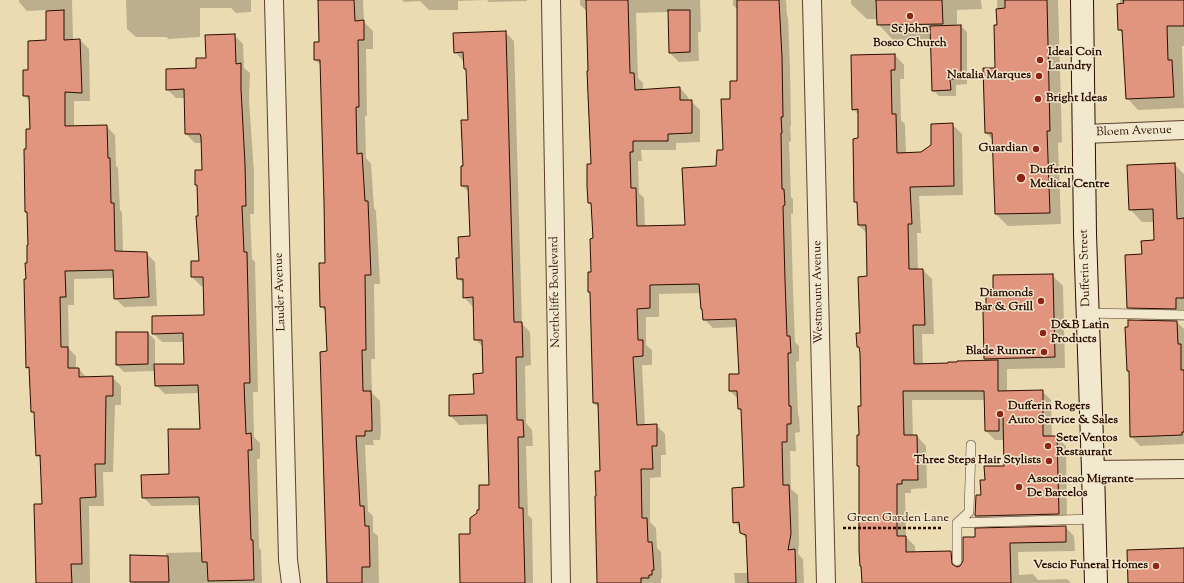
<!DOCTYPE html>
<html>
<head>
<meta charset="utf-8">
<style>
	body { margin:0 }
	canvas { display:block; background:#ebdbb2 }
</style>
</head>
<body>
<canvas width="1184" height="583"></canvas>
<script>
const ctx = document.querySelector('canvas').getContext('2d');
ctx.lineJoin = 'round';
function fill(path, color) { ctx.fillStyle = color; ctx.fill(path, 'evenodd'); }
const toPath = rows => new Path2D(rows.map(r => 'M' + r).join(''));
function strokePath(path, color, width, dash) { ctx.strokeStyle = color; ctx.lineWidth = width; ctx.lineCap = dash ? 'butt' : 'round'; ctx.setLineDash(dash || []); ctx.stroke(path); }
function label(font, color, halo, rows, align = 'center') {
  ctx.font = font + ' "Sorts Mill Goudy",serif'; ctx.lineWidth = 3; ctx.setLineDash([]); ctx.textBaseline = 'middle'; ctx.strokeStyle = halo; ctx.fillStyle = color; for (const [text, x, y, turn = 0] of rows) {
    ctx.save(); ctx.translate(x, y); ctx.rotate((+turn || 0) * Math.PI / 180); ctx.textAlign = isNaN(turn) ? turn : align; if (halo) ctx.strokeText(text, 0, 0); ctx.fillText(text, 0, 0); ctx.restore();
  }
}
fill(toPath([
	[19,0,85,0,72,0,73,40,80,40,89,49,90,101,74,101,74,127,106,126,115,135,116,166,118,168,120,210,122,212,123,252,146,253,155,262,157,306,124,307,115,298,114,278,74,279,74,305,68,305,69,349,76,356,76,369,79,369,87,378,112,377,121,386,121,405,115,405,113,472,103,472,104,506,89,506,90,583,37,583,43,505,41,459,37,455,35,415,32,412,31,371,27,367,27,280,28,264,28,213,26,211,27,150,31,130,30,101,24,96,29,71,47,41,47,10,27,11,19,2],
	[126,0,251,0,251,12,236,13,231,8,200,8,200,37,168,39,167,37,136,37,127,29],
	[319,0,363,0,364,22,373,31,373,49,366,49,367,116,365,116,366,158,371,164,374,208,376,211,380,284,374,284,375,359,371,359,372,393,380,401,381,432,380,440,373,440,374,445,365,445,368,511,373,516,373,532,378,536,379,583,326,583,326,574,327,574,328,352,326,312,321,306,326,264,321,65,315,60,320,43],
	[402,0,486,0,458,1,458,10,429,10,420,1,404,2],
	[487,0,527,0,527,1,489,2],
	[580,0,700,0,701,32,698,32,699,61,679,62,670,53,669,12,636,13,638,78,643,83,643,90,680,88,688,97,689,101,691,101,700,110,700,142,676,143,676,150,641,150,642,161,638,161,639,193,644,198,645,227,686,226,717,167,724,151,731,100,738,82,738,10,733,5,733,0,786,0,787,16,788,18,790,67,791,126,790,126,791,141,789,142,791,197,793,199,793,214,791,214,793,290,795,342,799,346,799,361,796,362,798,415,799,416,800,432,795,433,796,451,790,451,791,489,798,495,799,543,798,554,803,559,804,583,735,583,734,573,748,573,747,539,741,533,741,529,734,522,745,488,742,412,739,408,738,399,730,391,740,375,738,327,713,328,704,319,701,293,659,294,659,317,646,317,646,345,652,350,652,365,642,365,645,426,656,425,665,434,666,455,661,455,661,477,650,478,650,522,656,528,657,548,661,552,662,578,661,578,661,583,598,583,601,472,599,408,594,403,589,273,592,273,594,239,593,206,589,203,592,165,588,12,580,5],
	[851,0,981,0,982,9,957,10,957,26,961,26,967,32,967,84,956,85,956,96,939,96,933,90,931,39,893,40,878,24,878,19,867,19,851,4],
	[997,0,1058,0,1062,142,1058,143,1061,224,1008,226,996,214,993,140,986,133,996,69,998,40],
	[1120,0,1184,0,1184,46,1182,46,1184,108,1138,110,1127,98,1123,33,1119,30],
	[505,32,514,41,522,324,530,332,531,365,525,366,526,423,532,430,533,446,526,446,528,515,532,519,533,583,461,583,471,535,490,486,488,424,459,425,450,415,475,395,484,374,483,347,475,339,473,307,464,297,464,284,458,278,460,259,471,237,470,193,462,186,469,121,467,71,465,69,464,62,455,52],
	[234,35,243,44,244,68,250,73,249,99,254,173,254,214,250,214,252,259,255,262,258,392,253,392,254,437,260,443,260,459,257,459,259,548,261,550,262,583,133,583,131,582,166,557,166,553,202,552,201,505,152,506,143,497,170,475,201,430,200,393,165,394,156,385,155,371,124,372,117,365,148,333,155,340,155,365,185,364,185,342,162,342,153,333,205,316,204,286,201,286,192,277,200,262,198,187,196,185,203,171,202,143,195,143,186,134,185,98,176,98,167,89,197,69,207,59],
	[895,55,904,65,904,79,900,79,901,120,905,124,906,153,922,153,932,145,952,124,962,134,963,195,919,196,921,233,917,233,918,270,923,270,932,279,934,334,922,334,923,365,987,361,985,359,987,312,995,295,1052,275,1063,286,1065,368,1007,369,1007,392,1042,391,1051,400,1052,437,1056,437,1066,446,1067,523,985,525,976,516,976,496,982,496,986,481,1005,467,1004,440,995,440,986,431,985,400,912,400,913,436,917,436,926,446,927,488,911,489,911,493,905,493,906,537,915,546,915,552,951,552,960,562,960,566,964,562,964,538,1065,527,1074,536,1075,551,1018,552,1019,575,1033,574,1038,580,1067,579,1071,583,862,583,860,467,858,466,862,407,860,349,858,347,861,334,868,277,867,233,858,225,858,205,855,202,860,139,859,115,853,109],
	[1174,164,1184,174,1184,321,1176,321,1184,329,1184,444,1140,446,1131,436,1130,372,1128,371,1142,321,1128,307,1143,255,1155,241,1154,222,1142,222,1130,209]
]), '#0003');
const building = toPath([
	[318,0,354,0,355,21,364,20,364,40,358,40,359,107,356,107,357,154,362,153,365,201,368,201,371,275,365,275,366,350,362,350,363,391,371,391,372,422,372,431,365,431,365,436,356,436,360,506,364,506,365,526,369,526,370,567,362,567,362,583,327,583,320,352,327,351,325,307,320,307,319,263,325,263,324,202,320,60,314,60,314,42,319,42,318,0],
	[586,0,628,0,630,73,634,73,635,90,680,87,680,100,692,100,692,133,668,134,668,141,633,141,633,152,630,152,631,188,636,188,637,226,685,225,682,168,716,166,717,150,723,150,721,99,730,99,730,81,737,81,737,0,779,0,782,57,783,117,781,117,782,133,781,133,782,189,784,189,785,205,783,206,785,280,787,336,790,336,791,353,788,353,789,406,791,406,791,424,787,424,787,442,782,442,783,485,789,485,791,534,788,550,795,549,796,583,748,583,746,535,740,533,739,522,733,523,732,488,744,487,741,409,738,409,737,391,729,391,729,374,739,374,736,319,703,320,702,309,701,309,699,284,650,285,650,308,637,309,638,340,643,340,643,356,633,357,637,425,657,424,657,446,652,446,653,469,641,469,642,518,647,518,648,542,652,542,654,570,652,570,652,575,649,575,649,578,641,578,641,583,597,583,595,496,596,496,595,471,600,471,599,436,598,403,593,403,590,292,588,292,588,272,591,272,590,239,593,238,591,203,588,203,587,186,587,164,591,164,587,71,588,71,586,0],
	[876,0,942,0,943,24,877,25,876,0],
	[1005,0,1047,0,1050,131,1047,131,1050,213,995,214,992,133,985,133,983,68,995,68,994,25,997,25,996,9,1005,8,1005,0],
	[1123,0,1184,0,1184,26,1167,26,1168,60,1172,60,1174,97,1126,99,1122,30,1118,30,1117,4,1124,3,1123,0],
	[64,10,64,40,80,39,82,93,65,92,65,126,107,125,108,158,110,158,111,203,114,203,115,251,147,252,149,297,114,299,113,270,65,271,66,297,60,297,61,347,68,347,68,368,79,368,79,377,113,376,113,396,106,396,105,464,95,464,96,497,80,498,82,564,71,564,72,583,36,583,34,504,42,504,40,455,36,456,34,412,31,412,29,367,26,368,24,279,26,279,25,263,27,263,27,245,28,245,27,212,25,212,24,149,26,149,26,129,30,129,29,96,23,96,23,70,28,70,28,41,46,40,46,11,64,10],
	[668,10,690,10,690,52,669,53,668,10],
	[961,25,961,79,950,79,951,90,932,91,930,26,961,25],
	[506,31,514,322,522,322,523,357,516,357,517,420,523,420,524,437,518,437,519,508,523,508,525,583,460,583,459,534,470,534,470,518,477,513,477,510,479,510,479,485,489,485,487,415,449,416,449,395,474,394,473,374,483,373,482,340,474,340,473,297,463,298,463,279,457,279,456,258,459,258,458,237,470,236,468,186,461,186,461,166,463,166,461,120,468,120,466,69,464,69,463,52,454,53,453,33,506,31],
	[235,34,236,64,241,63,241,89,245,164,246,206,242,206,244,252,247,252,250,383,244,383,246,434,251,433,252,450,248,450,251,540,253,540,254,580,208,581,207,562,202,562,199,497,142,498,141,475,169,474,168,429,200,429,198,385,155,386,154,364,184,364,183,333,152,334,152,316,204,315,203,277,191,277,191,261,199,261,196,216,198,216,197,185,195,185,195,170,202,170,201,137,200,134,185,134,184,89,166,90,166,69,196,68,196,58,206,58,205,35,235,34],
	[895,54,895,70,891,70,892,114,896,114,897,153,921,152,931,145,931,124,953,123,954,186,910,187,912,224,908,224,909,269,923,269,925,325,913,325,914,364,948,363,948,362,957,362,957,361,998,360,998,391,1043,390,1043,436,1057,436,1059,514,975,516,976,495,981,495,980,480,985,480,984,466,1004,466,1003,417,999,417,999,431,985,431,984,391,903,391,904,435,917,435,918,480,902,480,902,484,897,484,897,536,906,536,906,552,951,551,952,564,957,567,960,566,963,561,963,537,975,537,975,528,1066,526,1066,542,1010,543,1011,583,862,583,861,566,860,566,859,550,859,466,857,466,857,435,859,435,858,406,861,406,860,353,859,347,857,347,856,333,860,333,858,277,867,276,866,225,858,225,857,202,854,202,853,139,858,138,858,109,852,110,851,55,895,54],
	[1175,163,1177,219,1184,218,1184,298,1176,298,1176,309,1127,308,1125,255,1142,254,1141,241,1154,240,1153,209,1129,210,1127,165,1175,163],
	[1053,274,1055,357,984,359,983,311,986,311,986,294,993,294,993,275,1053,274],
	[1128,320,1177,321,1178,344,1181,344,1181,370,1184,370,1184,432,1182,432,1182,435,1130,437,1129,371,1127,371,1125,327,1128,327,1128,320],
	[116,332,148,332,148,364,116,365,116,332],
	[1184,548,1184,583,1128,583,1127,550,1184,548],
	[130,555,168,556,169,582,130,582,130,555]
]);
fill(building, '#e2957e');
strokePath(building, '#2b0d00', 1);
const service = toPath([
	[1088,313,1184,315],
	[957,523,1094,519],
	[957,561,957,523,969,512,971,445]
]);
const minor = toPath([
	[274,0,288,560,291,583],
	[551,0,561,583],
	[812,0,826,583],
	[1084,134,1184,130],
	[1093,470,1184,469]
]);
const secondary = toPath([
	[1082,0,1085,234,1093,470,1096,583]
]);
strokePath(service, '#5b402c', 10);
strokePath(minor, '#5b402c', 20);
strokePath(secondary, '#2b0d00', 24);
strokePath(toPath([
	[843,528,942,528]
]), '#2b0d00', 2.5, [3, 2]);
strokePath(service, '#f2e8cd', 9);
strokePath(minor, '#f2e8cd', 18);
strokePath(secondary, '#f2e8cd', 22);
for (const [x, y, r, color] of [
	[910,16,4,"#8f2418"],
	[1040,60,4,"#8f2418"],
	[1039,76,4,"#8f2418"],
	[1038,99,4,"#8f2418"],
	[1036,149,4,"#8f2418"],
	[1021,178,5,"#8f2418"],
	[1041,301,4,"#8f2418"],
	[1043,333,4,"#8f2418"],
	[1044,352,4,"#8f2418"],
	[1000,414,4,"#8f2418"],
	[1048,446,4,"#8f2418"],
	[1049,461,4,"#8f2418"],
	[1019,487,4,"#8f2418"],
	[1156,566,4,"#8f2418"]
]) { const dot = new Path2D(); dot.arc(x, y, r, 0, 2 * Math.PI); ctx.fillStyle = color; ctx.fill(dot); strokePath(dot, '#f2e8cd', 1.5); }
label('bold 12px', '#2b0d00', '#f2e8cd', [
	["St John",910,30,"center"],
	["Bosco Church",910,44,"center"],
	["Ideal Coin",1048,53],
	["Laundry",1048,67],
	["Natalia Marques",1031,76,"right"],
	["Bright Ideas",1046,99],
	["Guardian",1028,149,"right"],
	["Dufferin",1030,171],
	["Medical Centre",1030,185],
	["Diamonds",1033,294,"right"],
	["Bar & Grill",1033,308,"right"],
	["D&B Latin",1051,326],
	["Products",1051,340],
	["Blade Runner",1036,352,"right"],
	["Dufferin Rogers",1008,407],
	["Auto Service & Sales",1008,421],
	["Sete Ventos",1056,439],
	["Restaurant",1056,453],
	["Three Steps Hair Stylists",1041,461,"right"],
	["Associacao Migrante",1027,480],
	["De Barcelos",1027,494],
	["Vescio Funeral Homes",1148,566,"right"]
], 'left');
label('12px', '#2b0d00', '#f2e8cd', [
	["Bloem Avenue",1134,132,-2],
	["Dufferin Street",1086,268,-92],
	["Lauder Avenue",281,292,-92],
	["Northcliffe Boulevard",556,292,-91],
	["Westmount Avenue",819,292,-91],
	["Green Garden Lane",898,519]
]);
</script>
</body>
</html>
